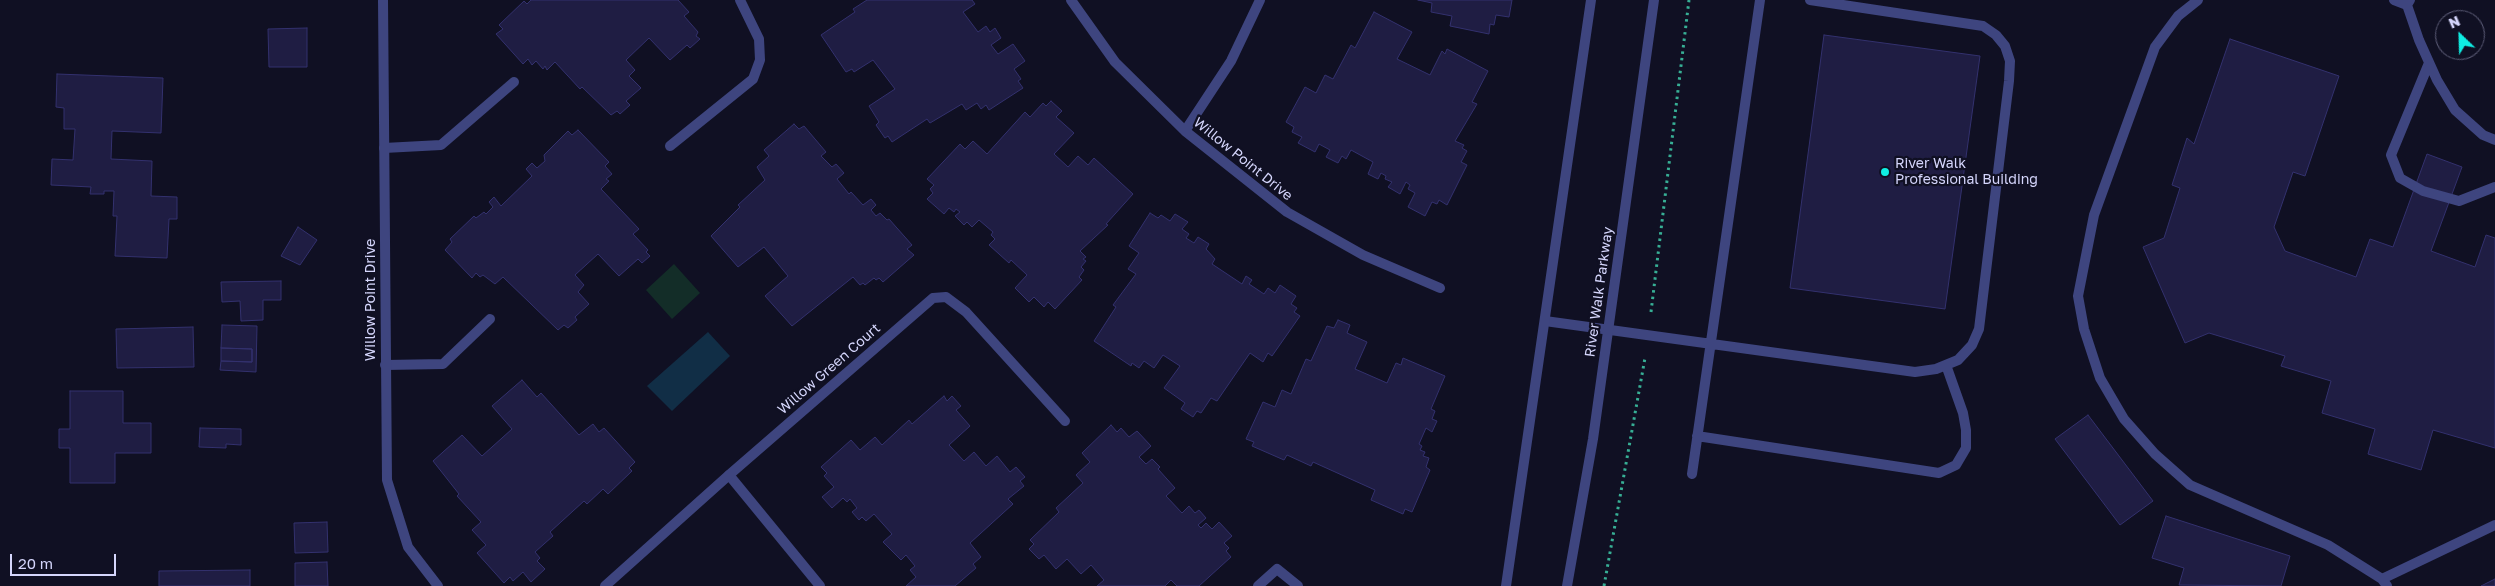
<!DOCTYPE html>
<html>
<head>
<meta charset="utf-8">
<style>
	body { margin:0 }
	#map { position:relative; width:2495px; height:586px; overflow:hidden; background:#101023; font-family:"Golos Text",sans-serif }
	canvas { display:block }
	.north { position:absolute; left:2435px; top:10px; width:50px; height:50px; box-sizing:border-box; background:#101023; border:1px solid #5f5f7a; border-radius:50%; rotate:336deg; font-size:14px; font-weight:700; line-height:20px; text-align:center; color:#d5d6fc }
	.north::after { content:''; display:block; margin:auto; width:18px; height:22px; background:#0feee3; clip-path:polygon(50% 0,100% 100%,50% 72%,0 100%) }
	.scale { position:absolute; left:10px; top:554px; width:106px; height:22px; box-sizing:border-box; border:2px solid #d5d6fc; border-top:0; padding-left:6px; font-size:15px; line-height:18px; white-space:nowrap; color:#d5d6fc; -webkit-text-stroke:4px #101023; paint-order:stroke }
</style>
</head>
<body>
<div id="map">
<canvas width="2495" height="586"></canvas>
<div class="north">N</div>
<div class="scale">20 m</div>
</div>
<script>
const ctx = document.querySelector('canvas').getContext('2d');
ctx.lineJoin = 'round';
function fill(path, color) { ctx.fillStyle = color; ctx.fill(path, 'evenodd'); }
const toPath = rows => new Path2D(rows.map(r => 'M' + r).join(''));
function strokePath(path, color, width, dash) { ctx.strokeStyle = color; ctx.lineWidth = width; ctx.lineCap = dash ? 'butt' : 'round'; ctx.setLineDash(dash || []); ctx.stroke(path); }
function label(font, color, halo, rows, align = 'center') {
  ctx.font = font + ' "Golos Text",sans-serif'; ctx.lineWidth = 4.5; ctx.setLineDash([]); ctx.textBaseline = 'middle'; ctx.strokeStyle = halo; ctx.fillStyle = color; for (const [text, x, y, turn = 0] of rows) {
    ctx.save(); ctx.translate(x, y); ctx.rotate((+turn || 0) * Math.PI / 180); ctx.textAlign = isNaN(turn) ? turn : align; if (halo) ctx.strokeText(text, 0, 0); ctx.fillText(text, 0, 0); ctx.restore();
  }
}
fill(toPath([
	[674,264,700,293,672,319,646,290]
]), '#132d28');
fill(toPath([
	[708,332,730,356,672,411,647,386]
]), '#112e46');
const building = toPath([
	[531,0,678,0,689,12,684,16,698,32,696,36,700,39,690,48,687,45,670,60,649,38,626,60,635,70,629,76,641,88,626,101,630,105,620,114,617,111,611,115,582,87,580,89,555,62,547,70,545,66,543,69,536,61,532,65,528,59,523,64,496,34,503,29,499,25,524,1,527,4,531,0],
	[867,0,972,0,975,4,963,12,978,32,986,26,990,32,995,28,1001,38,991,45,998,54,1013,44,1025,61,1014,69,1021,79,1018,81,1023,88,989,110,986,105,981,109,977,103,966,110,962,104,930,123,927,119,892,142,888,136,885,138,876,125,879,122,869,106,895,89,873,60,854,72,852,69,846,72,821,35,855,12,853,9,867,0],
	[1418,0,1512,0,1509,17,1496,15,1494,25,1490,24,1489,34,1450,26,1452,16,1431,12,1432,3,1418,0],
	[1374,12,1412,32,1397,59,1430,75,1442,51,1445,54,1447,49,1488,71,1472,102,1477,104,1455,141,1464,145,1462,148,1467,151,1461,162,1467,165,1447,205,1439,200,1437,204,1432,202,1425,216,1408,207,1415,193,1408,189,1410,185,1406,182,1400,194,1388,187,1392,182,1385,179,1386,176,1381,173,1378,179,1368,174,1373,162,1351,150,1346,159,1342,156,1338,163,1326,157,1330,150,1319,144,1315,152,1298,143,1302,137,1292,132,1294,127,1286,122,1305,87,1316,93,1325,75,1333,79,1351,45,1355,48,1374,12],
	[307,28,307,67,269,67,268,29,307,28],
	[1824,35,1980,56,1945,309,1790,288,1824,35],
	[2230,39,2339,76,2305,176,2293,172,2274,227,2285,251,2356,277,2370,239,2393,247,2427,154,2462,167,2431,251,2475,267,2486,235,2495,238,2495,448,2433,430,2421,470,2368,454,2375,429,2322,413,2331,381,2281,366,2285,356,2209,333,2185,343,2143,247,2164,238,2180,188,2172,185,2187,138,2194,144,2230,39],
	[57,74,163,78,161,133,112,131,111,159,152,161,151,196,177,197,177,219,169,219,167,258,115,256,117,216,113,216,114,191,104,191,104,194,90,194,91,187,51,185,52,159,73,160,75,129,64,129,64,108,56,107,57,74],
	[1051,101,1062,111,1056,117,1074,133,1054,154,1068,167,1078,156,1088,165,1094,158,1133,194,1106,224,1108,225,1080,251,1086,257,1083,259,1086,261,1081,267,1084,270,1079,277,1082,280,1055,309,1048,302,1044,307,1034,297,1029,302,1015,288,1027,275,1011,260,1009,263,989,245,995,239,991,235,993,232,979,220,972,227,967,222,964,225,955,216,960,212,956,209,954,212,949,208,944,214,927,199,933,193,930,189,934,185,927,179,960,144,965,149,973,141,987,154,1025,112,1030,117,1043,103,1046,106,1051,101],
	[794,124,799,129,804,126,826,152,821,156,832,167,836,164,844,173,837,179,849,194,851,192,863,205,871,199,876,205,871,210,876,216,880,213,887,220,889,219,912,245,907,249,914,255,883,282,879,278,876,280,874,278,865,285,863,283,860,285,853,277,792,326,765,296,788,276,764,247,738,267,711,236,740,207,738,205,765,180,757,167,769,156,764,150,794,124],
	[578,130,609,162,605,166,612,174,606,179,609,181,601,189,639,229,633,234,648,250,646,252,650,256,642,263,638,259,619,276,598,254,575,275,584,285,578,292,589,304,575,317,577,320,568,328,564,325,558,330,503,277,495,284,483,275,480,277,476,273,472,278,445,250,452,242,450,239,474,216,476,218,484,212,486,214,493,207,489,202,494,197,501,206,532,176,526,169,532,163,537,168,545,161,544,155,568,131,572,135,578,130],
	[1150,213,1158,218,1161,215,1170,221,1175,214,1188,222,1182,229,1189,234,1186,238,1194,243,1198,237,1209,244,1206,249,1215,259,1212,264,1242,284,1246,276,1252,280,1249,284,1264,294,1268,288,1275,293,1280,285,1296,296,1291,304,1297,308,1294,312,1300,316,1272,356,1268,353,1263,362,1250,353,1217,401,1211,398,1201,413,1197,411,1193,417,1181,409,1185,403,1164,388,1180,366,1163,355,1154,368,1144,361,1139,368,1132,363,1131,366,1094,341,1116,307,1113,305,1136,274,1128,269,1139,253,1129,246,1150,213],
	[298,227,317,240,300,265,281,256,298,227],
	[281,281,281,300,263,300,263,320,241,321,240,301,222,302,221,282,281,281],
	[1338,320,1350,325,1347,333,1367,342,1355,369,1387,383,1396,363,1401,365,1403,358,1445,376,1431,409,1435,411,1432,419,1437,421,1432,432,1426,428,1419,444,1422,446,1420,450,1425,452,1423,456,1429,458,1426,467,1430,470,1412,512,1405,509,1403,514,1371,500,1375,490,1313,462,1311,466,1287,455,1284,460,1252,446,1254,442,1246,439,1263,402,1275,407,1282,390,1291,394,1306,359,1311,361,1327,326,1334,328,1338,320],
	[222,325,257,326,256,372,220,370,221,361,252,362,252,349,221,348,222,325],
	[193,327,194,367,117,368,116,329,193,327],
	[221,348,252,349,252,362,221,361,221,348],
	[522,380,537,397,541,393,579,435,593,424,599,432,604,428,635,462,629,468,632,471,608,494,603,489,587,504,584,501,550,532,553,536,535,552,540,558,537,561,545,569,531,582,523,572,513,581,510,577,504,583,477,553,486,545,472,530,481,522,457,496,459,494,433,461,462,435,482,456,512,429,492,406,522,380],
	[70,391,123,391,123,423,151,423,151,453,115,453,115,483,70,483,70,448,59,448,59,429,70,429,70,391],
	[944,396,947,401,952,396,961,406,956,410,970,426,949,445,964,461,974,452,986,466,997,456,1010,472,1016,467,1025,477,1020,481,1024,486,1008,499,1013,504,970,543,981,557,973,564,976,568,955,586,906,586,916,577,910,570,915,566,906,555,901,560,883,542,892,534,874,514,866,521,862,517,859,520,852,512,857,508,850,499,847,502,843,498,832,508,822,497,834,487,824,476,827,473,821,467,851,440,860,450,875,437,882,445,909,420,912,424,944,396],
	[2088,415,2153,501,2120,525,2055,439,2088,415],
	[1111,425,1117,432,1121,428,1129,437,1137,431,1151,446,1139,457,1146,464,1152,459,1160,467,1158,469,1175,488,1166,496,1182,513,1189,506,1195,513,1199,510,1206,518,1198,525,1201,528,1206,523,1212,529,1219,522,1232,536,1224,543,1229,548,1226,551,1231,557,1199,586,1177,586,1171,580,1165,586,1097,586,1104,580,1091,565,1081,574,1067,559,1056,569,1044,555,1039,559,1029,549,1034,544,1030,540,1059,512,1056,508,1083,483,1076,475,1090,462,1082,453,1111,425],
	[200,428,241,429,241,445,226,444,226,448,199,447,200,428],
	[2166,516,2290,556,2281,586,2179,585,2184,568,2152,558,2166,516],
	[327,522,328,552,295,553,294,523,327,522],
	[327,562,328,586,295,586,295,563,327,562],
	[250,570,250,586,159,586,159,571,250,570],
	[2495,579,2495,586,2481,586,2495,579]
]);
fill(building, '#1f1d43');
strokePath(building, '#33316e', 1);
strokePath(toPath([
	[1651,312,1689,0],
	[1604,586,1645,358]
]), '#37af95', 3, [2.5, 4]);
strokePath(toPath([
	[2198,0,2178,16,2155,47,2094,215,2078,296,2084,329,2100,378,2124,419,2155,454,2190,485,2328,545,2382,579,2387,586],
	[2394,0,2407,5],
	[2410,0,2407,5,2419,40,2437,80,2455,110,2483,135,2495,140],
	[2429,63,2391,155,2400,178,2423,191,2459,201,2495,187],
	[384,148,441,145,514,82],
	[1545,321,1915,372,1936,369,1958,360,1972,345,1979,329,2009,81,2010,61,2005,46,1996,35,1983,26,1810,0],
	[385,365,443,364,490,319],
	[1697,436,1939,473,1956,465,1966,448,1966,430,1963,413,1946,365],
	[1692,474,1760,0],
	[729,475,820,586],
	[2382,579,2495,525]
]), '#3e457f', 10);
strokePath(toPath([
	[383,0,387,480,408,547,438,586],
	[1071,0,1115,62,1185,131,1287,212,1363,255,1440,288],
	[1185,131,1231,61,1260,0],
	[670,146,753,79,760,60,759,39,740,0],
	[605,586,729,475,933,298,946,297,966,312,1065,421],
	[1258,586,1277,569,1298,586]
]), '#3e457f', 10);
strokePath(toPath([
	[1506,586,1591,0],
	[1567,586,1593,439,1654,0]
]), '#3e457f', 10);
for (const [x, y, r, color] of [
	[1885,172,5,"#0feee3"]
]) { const dot = new Path2D(); dot.arc(x, y, r, 0, 2 * Math.PI); ctx.fillStyle = color; ctx.fill(dot); strokePath(dot, '#101023', 2); }
label('14px', '#d5d6fc', '#101023', [
	["Willow Point Drive",1243,159,39],
	["River Walk Parkway",1599,292,-82],
	["Willow Point Drive",371,300,-90],
	["Willow Green Court",829,369,-41]
]);
label('14px', '#d5d6fc', '#101023', [
	["River Walk",1895,164],
	["Professional Building",1895,180]
], 'left');
</script>
</body>
</html>
